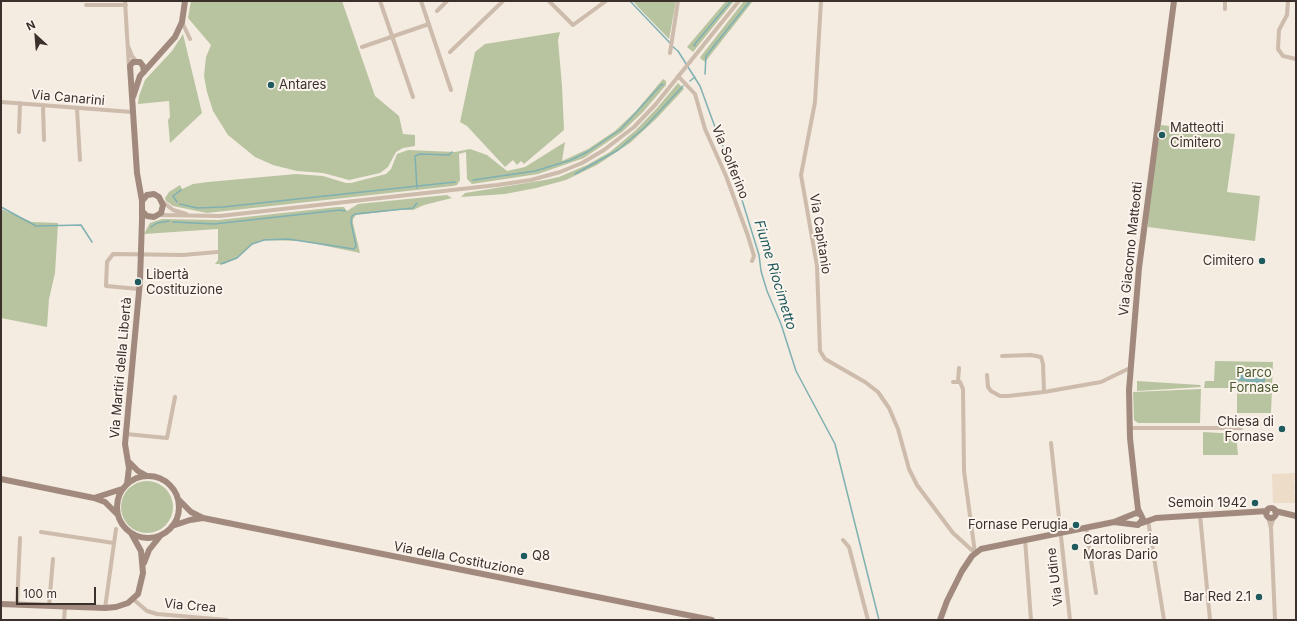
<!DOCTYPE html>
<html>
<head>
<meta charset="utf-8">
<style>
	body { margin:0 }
	#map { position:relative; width:1297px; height:621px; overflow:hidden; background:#f4ebe1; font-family:Inter,sans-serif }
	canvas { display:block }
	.frame { position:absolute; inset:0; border:2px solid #3b302b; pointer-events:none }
	.north { position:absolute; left:16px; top:16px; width:40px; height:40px; -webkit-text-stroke:3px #fbf5ee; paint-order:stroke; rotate:334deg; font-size:11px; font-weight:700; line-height:16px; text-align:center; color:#3b302b }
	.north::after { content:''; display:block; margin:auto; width:14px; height:18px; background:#3b302b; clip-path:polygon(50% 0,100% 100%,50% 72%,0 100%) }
	.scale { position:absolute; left:16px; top:587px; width:80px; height:18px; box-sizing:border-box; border:2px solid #3b302b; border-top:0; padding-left:5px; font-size:12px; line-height:14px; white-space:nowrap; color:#3b302b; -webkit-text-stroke:3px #fbf5ee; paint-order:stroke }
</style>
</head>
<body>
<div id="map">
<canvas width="1297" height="621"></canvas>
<div class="frame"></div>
<div class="north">N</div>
<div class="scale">100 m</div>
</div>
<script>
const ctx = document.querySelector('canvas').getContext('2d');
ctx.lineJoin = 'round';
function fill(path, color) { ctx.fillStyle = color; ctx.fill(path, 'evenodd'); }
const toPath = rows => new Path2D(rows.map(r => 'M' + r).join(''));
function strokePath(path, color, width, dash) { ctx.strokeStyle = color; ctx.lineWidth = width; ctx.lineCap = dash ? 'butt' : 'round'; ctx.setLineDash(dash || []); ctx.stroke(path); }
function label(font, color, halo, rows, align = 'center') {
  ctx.font = font + ' Inter,sans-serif'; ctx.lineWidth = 4; ctx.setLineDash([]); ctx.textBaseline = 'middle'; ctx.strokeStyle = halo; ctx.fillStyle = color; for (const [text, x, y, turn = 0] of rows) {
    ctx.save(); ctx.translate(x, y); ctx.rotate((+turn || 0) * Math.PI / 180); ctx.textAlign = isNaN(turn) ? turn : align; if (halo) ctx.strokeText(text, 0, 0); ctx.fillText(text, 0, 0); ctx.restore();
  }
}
fill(toPath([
	[191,1,342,1,375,96,399,116,403,134,415,135,415,146,403,148,396,152,388,167,380,173,349,180,323,173,297,171,273,165,255,157,228,135,213,111,207,92,204,76,206,57,211,45,188,18],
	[633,1,676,1,669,39,639,8],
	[726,1,734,1,693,52,687,47],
	[744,1,753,1,705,62,700,58,701,56],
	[560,32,558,40,562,86,564,130,524,164,521,161,517,165,513,160,505,167,467,126,460,122,475,52,485,44],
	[183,34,202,113,170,143,168,120,170,117,169,101,138,104,139,96,145,80,172,51],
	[663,79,666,81,666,85,643,112,622,132,584,158,538,174,472,184,467,179,466,152,459,154,460,180,457,185,453,186,207,213,173,206,166,201,165,198,169,192,180,185,182,189,193,184,208,182,296,174,323,176,346,183,351,183,386,174,391,169,397,154,408,150,455,152,470,149,487,155,507,171,525,167,565,142,562,161,588,149,615,131,636,111],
	[678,83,684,89,657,118,630,143,597,165,566,180,536,188,505,194,461,197,465,193,545,180,559,177,587,165,610,152,636,130,657,108],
	[1161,125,1235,134,1227,192,1260,196,1255,241,1148,227,1149,200],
	[447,195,452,198,424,205,413,210,399,210,356,215,353,219,353,223,360,253,302,241,262,240,254,243,238,257,224,264,215,264,218,260,218,229,144,234,150,223,162,219,218,220,338,207,344,207,347,211,358,204],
	[1,209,32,222,58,223,55,273,49,299,47,327,1,318],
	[1215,361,1273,362,1271,413,1237,413,1237,388,1204,388,1205,381,1214,381],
	[1137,381,1200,385,1201,387,1137,391],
	[1201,389,1200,423,1138,423,1134,420,1133,392],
	[1203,432,1236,434,1238,455,1203,455],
	'121 507a26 26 0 1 1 52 0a26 26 0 1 1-52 0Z'
]), '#b8c4a0');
fill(toPath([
	[1296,473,1296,480,1294,480,1296,491,1294,491,1296,503,1273,503,1272,474]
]), '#ecdcc8');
fill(toPath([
	[1242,369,1251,371,1261,369,1265,374,1265,381,1261,385,1255,386,1245,381,1239,381,1236,378,1235,374,1238,370]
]), '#7fb0b2');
strokePath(toPath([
	[630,1,670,43],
	[672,46,678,51,700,86,719,138,730,161,759,255,761,271,767,291,781,324,796,371,835,444,879,620],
	[695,46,694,45,731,1],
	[705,74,706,56,750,1],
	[690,81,695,77],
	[575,174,618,150,645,127,683,86],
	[473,180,535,171,571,160,589,151,621,129,662,84,663,85],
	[417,188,415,156,420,154,449,155,452,152],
	[177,202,173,196,181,190],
	[180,204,197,208,223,207,455,182],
	[1,207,36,226,81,225,92,242],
	[173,222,214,224,340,210,345,211],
	[151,227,157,223,169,221],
	[221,264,237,258,252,244,264,240,288,239,354,249,356,246,351,222,352,216,355,214,413,208,417,203]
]), '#7fb0b2', 1.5);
strokePath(toPath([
	[125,1,129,68],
	[380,1,413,97],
	[421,1,451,90],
	[549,1,573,25,606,1],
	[821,1,815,102,801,175,817,266,820,351,825,359,865,382,878,392,889,408,898,429,909,469,917,485,953,533,975,553],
	[1288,1,1287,15,1279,30,1278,49,1283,56,1296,59],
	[86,5,126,5],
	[1225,9,1225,1],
	[437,11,447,1],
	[182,22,190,39],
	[128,46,132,56,137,62],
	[362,47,429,24],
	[450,52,503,1],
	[670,53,678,1],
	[678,76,695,94,705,129,726,176,748,236,754,256,752,261],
	[1,102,132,112],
	[43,106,44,140],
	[77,109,80,160],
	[19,132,20,103],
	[163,202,173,210,186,214],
	[159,215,220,216,497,185,531,180,560,172,582,163,604,150,634,127,656,104,739,1],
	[139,289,106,286,107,262,113,254,183,255,217,252],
	[1002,356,1031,355,1041,357,1043,364,1044,392],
	[987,375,988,387,991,391,1000,396,1008,396,1044,392,1101,382,1130,368],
	[958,381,959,368],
	[953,382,960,382,963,389,964,471,975,553],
	[1129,428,1241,428],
	[126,434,167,438,175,397],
	[1051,443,1070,620],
	[1200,515,1210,620],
	[1268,517,1271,528,1275,620],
	[1148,520,1164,620],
	[1271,526,1274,517],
	[1086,527,1096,593],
	[41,532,114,543],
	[1025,539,1031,620],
	[843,540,849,547,868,620],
	[133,599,147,611,157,614,227,620],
	[17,605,20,538],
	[49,606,53,559],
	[105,608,116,529],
	[64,620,65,607]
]), '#cdbbac', 4);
strokePath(toPath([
	[133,97,140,76,175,37,182,22,185,1],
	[142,201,147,195,154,194,159,197,163,205,161,213,154,217,147,216,142,211],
	[128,461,138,471,147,476],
	'117 507a31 31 0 1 1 62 0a31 31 0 1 1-62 0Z',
	[1,479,94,498,105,502,118,515],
	[127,484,129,468,125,444,140,281,142,220,142,201,137,173,130,66,133,62,140,62,143,66,144,72],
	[94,498,122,489],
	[178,499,191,512,203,518,712,620],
	'1266 513a5 5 0 1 1 10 0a5 5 0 1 1-10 0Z',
	[1275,511,1296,516],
	[1114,522,1138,525,1143,519,1138,509,1135,484,1130,438,1129,390,1139,268,1174,1],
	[1142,523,1156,518,1267,511],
	[172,526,190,520,203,518],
	[144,563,149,550,161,535],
	[1,604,105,608,116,607,128,603,138,594,143,573,141,551,131,533],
	[940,620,947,601,962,571,972,556,981,549,1114,522,1136,513,1140,514]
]), '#a18a7d', 6);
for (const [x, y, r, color] of [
	[271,85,4,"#1f5a5e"],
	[1162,135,4,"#1f5a5e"],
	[1262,261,4,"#1f5a5e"],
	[138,282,4,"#1f5a5e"],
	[1282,429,4,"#1f5a5e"],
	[1255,503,4,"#1f5a5e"],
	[1076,525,4,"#1f5a5e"],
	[1075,547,4,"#1f5a5e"],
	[524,556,4,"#1f5a5e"],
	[1259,597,4,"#1f5a5e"]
]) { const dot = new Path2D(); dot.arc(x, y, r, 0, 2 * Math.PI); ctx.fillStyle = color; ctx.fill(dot); strokePath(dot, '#fbf5ee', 1.5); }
label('13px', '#3b302b', '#fbf5ee', [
	["Antares",279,85],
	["Matteotti",1170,128],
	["Cimitero",1170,143],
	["Cimitero",1254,261,"right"],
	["Libertà",146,275],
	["Costituzione",146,290],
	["Chiesa di",1274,422,"right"],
	["Fornase",1274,437,"right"],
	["Semoin 1942",1247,503,"right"],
	["Fornase Perugia",1068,525,"right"],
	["Cartolibreria",1083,540],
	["Moras Dario",1083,555],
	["Q8",532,556],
	["Bar Red 2.1",1251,597,"right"]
], 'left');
label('13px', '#3b302b', '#fbf5ee', [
	["Via Canarini",68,98,5],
	["Via Solferino",730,162,68],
	["Via Capitanio",820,234,81],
	["Via Giacomo Matteotti",1131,249,-84],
	["Via Martiri della Libertà",121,368,-85],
	["Via della Costituzione",459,559,11],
	["Via Udine",1055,577,-97],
	["Via Crea",190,606,5]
]);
label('13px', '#4a5a2e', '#fbf5ee', [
	["Parco",1254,373],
	["Fornase",1254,388]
]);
label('italic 14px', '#1f5a5e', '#fbf5ee', [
	["Fiume Riocimetto",775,275,73]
]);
</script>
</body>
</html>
